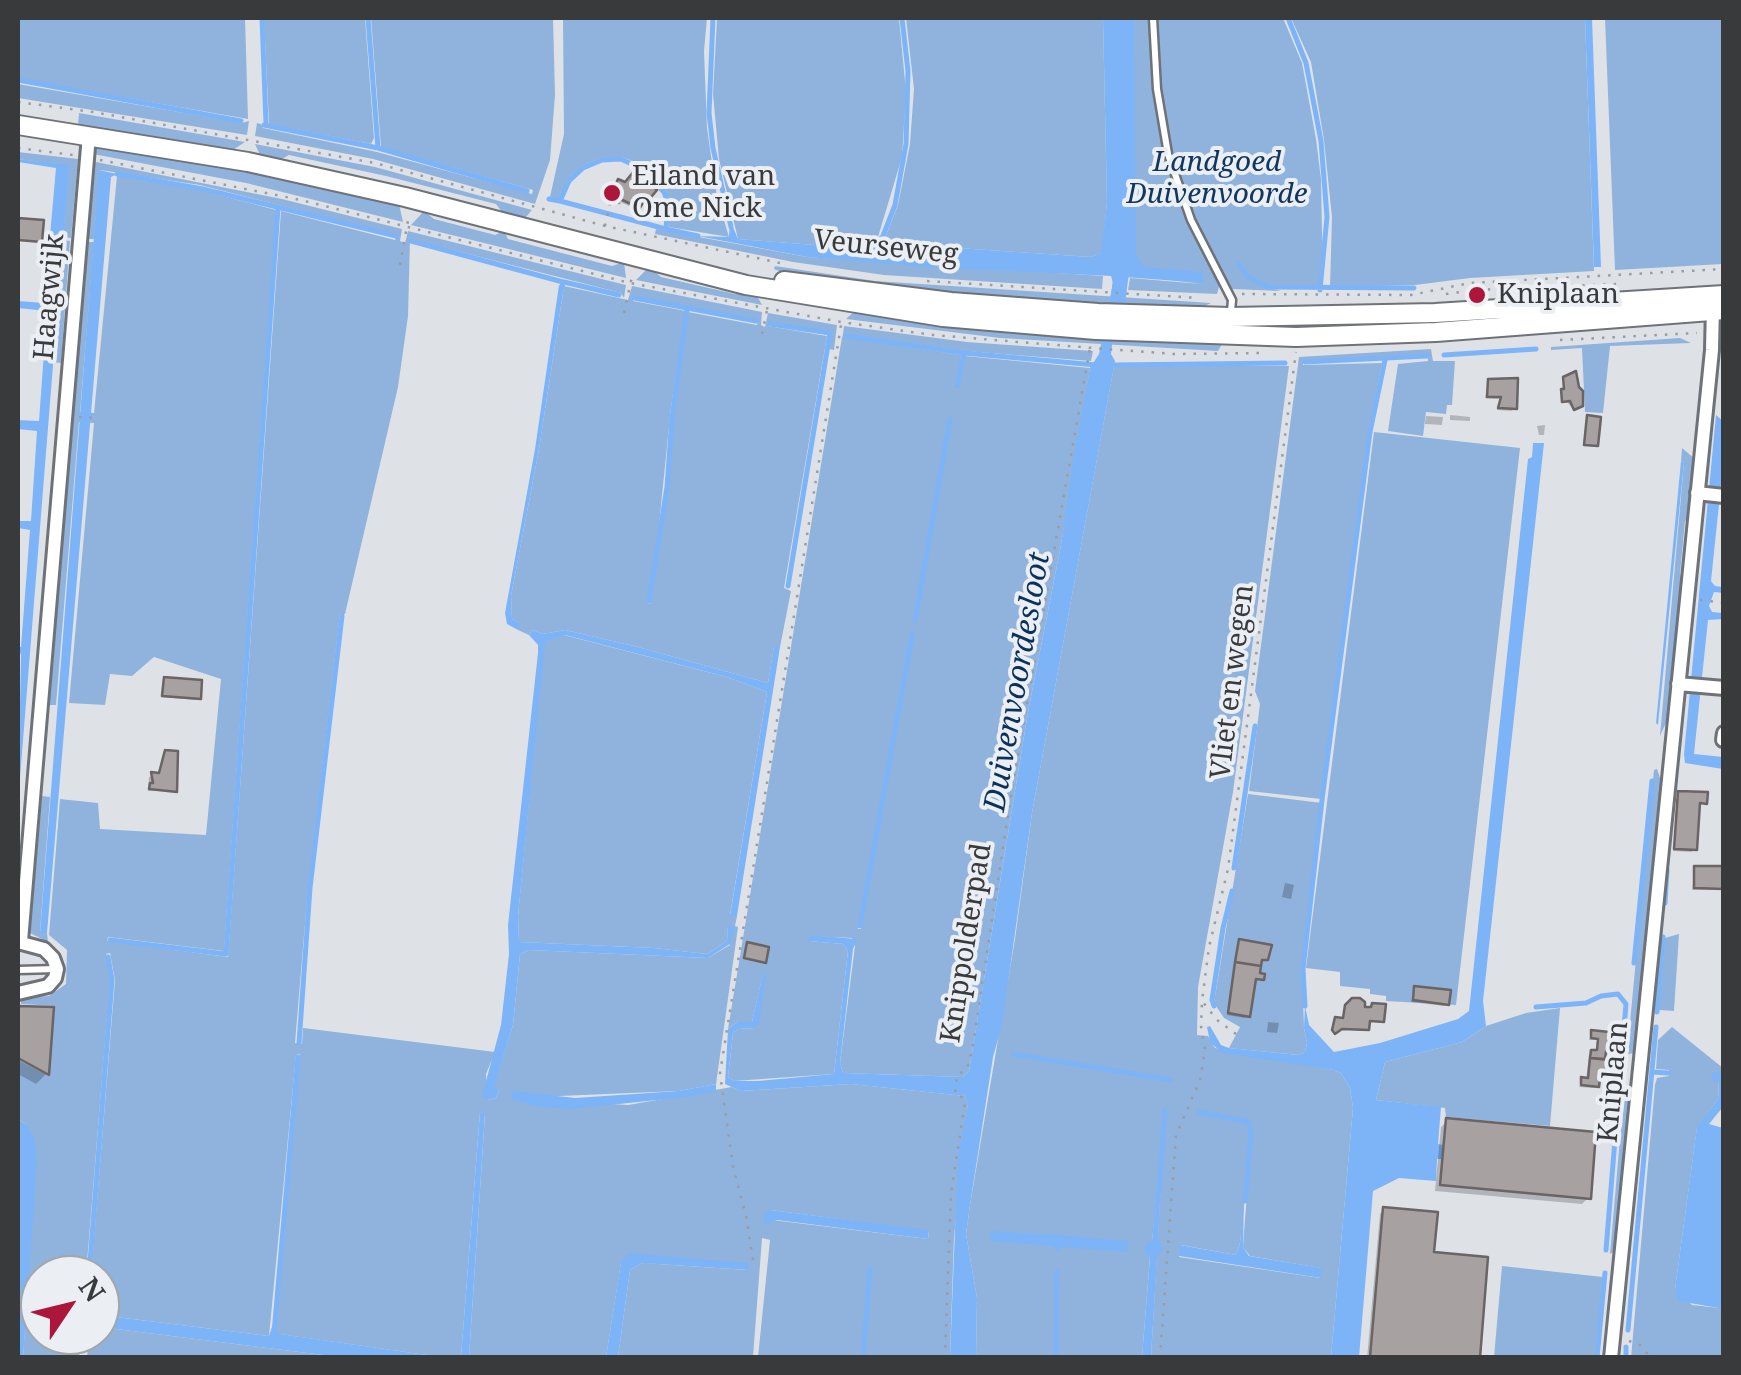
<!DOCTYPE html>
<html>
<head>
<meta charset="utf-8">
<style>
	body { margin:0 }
	#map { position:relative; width:1741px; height:1375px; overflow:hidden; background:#dee2e7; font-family:"Noto Serif",serif }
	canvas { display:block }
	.frame { position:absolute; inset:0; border:20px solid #383a3c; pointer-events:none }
	.north { position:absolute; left:20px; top:1255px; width:100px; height:100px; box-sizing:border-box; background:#ebeff4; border:2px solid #a3a7aa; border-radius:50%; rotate:55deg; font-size:28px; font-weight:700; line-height:40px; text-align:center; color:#383a3c }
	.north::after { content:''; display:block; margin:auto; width:35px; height:45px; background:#ab163a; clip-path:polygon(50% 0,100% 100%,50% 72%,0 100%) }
</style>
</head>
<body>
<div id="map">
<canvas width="1741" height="1375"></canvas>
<div class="frame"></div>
<div class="north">N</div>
</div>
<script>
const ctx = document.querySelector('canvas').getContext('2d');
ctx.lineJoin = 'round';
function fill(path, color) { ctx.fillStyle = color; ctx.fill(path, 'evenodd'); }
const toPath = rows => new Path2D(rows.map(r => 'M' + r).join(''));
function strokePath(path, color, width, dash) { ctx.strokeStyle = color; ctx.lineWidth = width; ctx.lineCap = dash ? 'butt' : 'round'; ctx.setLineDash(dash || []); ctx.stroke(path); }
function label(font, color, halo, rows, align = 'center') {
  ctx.font = font + ' "Noto Serif",serif'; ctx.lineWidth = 8; ctx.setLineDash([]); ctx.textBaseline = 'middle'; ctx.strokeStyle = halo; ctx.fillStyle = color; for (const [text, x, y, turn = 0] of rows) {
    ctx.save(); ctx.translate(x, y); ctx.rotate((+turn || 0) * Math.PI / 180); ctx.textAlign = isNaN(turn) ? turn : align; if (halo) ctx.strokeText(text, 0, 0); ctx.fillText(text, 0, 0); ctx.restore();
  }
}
fill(toPath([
	[18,18,245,18,248,119,18,79],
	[264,18,365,18,374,138,371,144,269,124],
	[371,18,553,18,555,95,550,160,535,204,373,159,255,136,257,123,261,124,263,128,377,152,532,194,533,190,381,147],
	[563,18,707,18,704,51,707,128,717,197,729,237,669,227,666,191,640,164,622,157,601,158,582,166,567,180,559,200,550,197,564,134],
	[717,18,899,18,906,92,902,157,878,237,866,249,738,239,719,159,713,94],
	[906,18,1103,18,1107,203,1102,253,1091,257,883,243,898,205,910,144,914,89],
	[1114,18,1283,18,1302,63,1316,139,1321,179,1323,287,1261,285,1281,291,1232,289,1229,284,1220,283,1217,294,1128,290,1130,278,1202,284,1114,273],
	[1291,18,1585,18,1594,271,1470,278,1415,285,1330,287,1332,217,1324,140,1311,62],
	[1605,18,1723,18,1723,264,1615,270],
	[18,84,242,123,249,121,247,135,18,98],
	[79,113,245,142,233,150,78,125],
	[99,144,247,171,399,204,403,222,246,183,93,154],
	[255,144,375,167,532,210,525,218,502,212,496,204,386,176,289,155,280,160,260,155],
	[18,152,78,159,71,238,63,237,68,166,18,159],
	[91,161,282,199,402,229,400,241,405,243,408,231,626,285,624,298,621,293,410,239,408,316,398,387,345,614,340,614,308,888,295,1043,302,1044,303,1028,495,1052,486,1074,487,1100,496,1098,499,1090,493,1088,513,1025,520,954,529,950,708,958,730,945,728,926,727,941,707,954,654,948,519,942,518,916,544,642,564,635,727,677,767,692,730,915,737,916,735,926,738,927,716,1084,679,1091,511,1098,628,1105,732,1087,741,1091,851,1084,965,1096,968,1104,954,1237,950,1357,758,1357,770,1240,762,1238,753,1357,618,1357,630,1270,642,1263,747,1270,748,1264,621,1263,606,1357,469,1357,485,1114,480,1112,461,1357,441,1357,279,1334,276,1327,300,1054,296,1055,269,1336,100,1315,100,1275,91,1275,115,980,110,953,106,954,110,980,86,1275,40,1275,40,1335,81,1335,79,1357,23,1357,33,1205,26,1124,18,1119,18,1060,49,1076,55,1006,21,1004,21,998,49,996,66,984,67,950,49,935,60,799,98,803,100,829,206,835,221,679,154,657,132,676,110,674,105,705,69,703,94,423,79,422,56,705,49,705,86,242,94,242,80,412,94,413,117,176,199,190,276,210,224,951,108,937,107,941,228,957,281,211,395,240,397,235,200,185,100,170,94,239,86,239],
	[771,1210,929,1231,928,1239,772,1220],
	[424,211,434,219,495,235,504,231,508,239,612,266,624,262,626,278,411,225],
	[656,229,807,257,1103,276,1102,289,884,275,793,262,655,234],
	[62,240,70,241,61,363,53,362],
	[775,266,875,281,1211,303,1196,310,1094,307,796,278,774,269],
	[649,267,661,277,735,294,755,292,762,305,636,280],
	[564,286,628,300,632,286,762,312,761,325,765,327,768,313,837,325,834,350,829,349,831,332,770,322,768,326,827,336,784,588,791,591,780,647,774,647,768,683,638,647,565,630,543,634,532,630,529,635,518,630,520,624,512,619,511,596,539,449],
	[634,296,758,320,757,325,688,312,673,418,667,498,650,604,647,602,658,535,671,407,686,311,633,301],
	[856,310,1224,341,1218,351,1000,338,846,319],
	[844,326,967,342,1093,351,1091,361,965,351,843,334],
	[842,337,961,355,957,390,965,356,1090,368,1061,545,1028,712,969,1071,963,1077,843,1073,840,1063,855,946,852,938,810,936,809,941,843,944,848,951,834,1074,734,1081,728,1077,733,1033,738,1029,755,1028,763,974,752,1022,737,1022,728,1029],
	[913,634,861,929,858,929,910,635],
	[1680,338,1691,343,1610,346,1603,413,1585,412,1582,348,1551,350,1551,347],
	[1431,349,1433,361,1455,361,1452,405,1447,405,1446,414,1426,412,1423,436,1388,431,1398,364,1428,361,1428,354,1303,361,1303,365,1382,363,1368,433,1321,799,1249,791,1260,704,1255,691,1299,357],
	[1114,366,1289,366,1233,792,1198,987,1197,1035,1208,1036,1215,1048,1334,1070,1341,1073,1350,1088,1353,1108,1331,1357,1151,1357,1163,1145,1152,1240,1145,1253,1150,1257,1142,1357,976,1357,977,1298,966,1234,970,1205,1015,939,1032,813],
	[1250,1151,1243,1247,1250,1256,1321,1268,1320,1278,1179,1257,1181,1245,1236,1255,1240,1243],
	[1374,432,1520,448,1456,1005,1386,1001,1386,996,1370,994,1370,989,1340,986,1340,972,1306,968],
	[1682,448,1695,459,1690,518,1685,521,1680,574,1683,584,1670,714,1660,736,1684,462,1681,461],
	[1657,769,1662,784,1644,984,1635,1037,1638,1045,1637,1053,1627,1054,1654,770],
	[1248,794,1322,803,1302,969,1304,1028,1307,1043,1305,1052,1299,1055,1229,1048,1240,1027,1224,1018,1214,1003],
	[42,796,50,797,40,932,47,933,48,942,30,933],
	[1679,934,1674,1011,1659,1010,1665,938],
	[1560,1008,1550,1126,1446,1117,1445,1108,1376,1100,1385,1062,1462,1042,1486,1026,1526,1013],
	[1672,1027,1723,1068,1723,1073,1712,1073,1719,1082,1718,1099,1697,1128,1675,1289,1692,1305,1720,1308,1723,1313,1722,1357,1631,1358,1655,1085,1657,1078,1669,1076,1669,1070,1656,1069,1658,1040],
	[1624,1092,1634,1093,1617,1250,1610,1254],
	[1502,1266,1603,1277,1595,1357,1494,1357],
	[100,1327,339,1357,87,1358,89,1335,100,1335]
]), '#90b3dd');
fill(toPath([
	[1103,18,1134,18,1136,256,1145,267,1202,272,1204,283,1124,277,1119,284,1111,354,1115,361,1032,813,1002,1025,993,1057,970,1205,966,1234,977,1298,976,1357,950,1357,958,1154,968,1105,965,1096,851,1084,741,1091,725,1084,728,1029,737,1022,752,1022,763,973,766,974,759,1024,755,1028,738,1029,733,1033,728,1077,734,1081,758,1081,834,1074,848,951,843,944,808,941,809,935,857,939,853,949,840,1063,843,1073,963,1077,969,1071,1028,712,1061,545,1073,461,1090,368,1099,354,1113,283,1111,276,928,267,807,257,698,236,729,237,730,220,738,239,866,249,885,231,884,243,1091,257,1101,253,1107,203],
	[1585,18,1592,18,1601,267,1594,267],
	[18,159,69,165,18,803,21,655,18,647,21,647,30,530,18,528,18,521,31,521,37,431,18,429,18,420,39,421,47,311,18,308,18,301,44,303,56,168,18,162],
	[99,170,117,174,111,177,47,933,40,933],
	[559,285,564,286,539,449,511,596,512,619,521,624,518,630,507,624,505,613,535,449],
	[1716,415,1723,421,1724,456,1711,581,1715,586,1723,587,1724,593,1714,592,1709,606,1712,612,1723,613,1723,619,1708,620,1694,754,1723,757,1723,769,1685,763,1684,754],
	[1533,443,1544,443,1483,1001,1486,1026,1462,1042,1385,1062,1376,1100,1441,1107,1438,1144,1443,1145,1442,1159,1437,1159,1436,1181,1399,1178,1373,1191,1359,1357,1331,1357,1353,1108,1350,1088,1341,1073,1334,1070,1222,1053,1210,1042,1207,1027,1210,1026,1221,1045,1229,1048,1299,1055,1305,1052,1307,1043,1304,1028,1305,1006,1309,1025,1334,1052,1380,1043,1458,1019,1469,1011,1528,459,1532,457],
	[1681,461,1684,462,1658,725,1656,723],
	[532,630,543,634,565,630,638,647,768,683,774,646,780,647,737,916,730,916,767,692,727,677,565,635,545,642,518,916,519,942,654,948,707,954,727,941,728,925,735,926,730,944,708,958,529,950,520,954,513,1025,494,1087,499,1090,496,1098,487,1100,482,1096,501,1025,509,954,508,925,538,653,538,645,529,635],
	[1712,1072,1723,1073,1723,1107,1709,1124,1723,1128,1723,1313,1719,1308,1678,1301,1675,1289,1697,1127,1718,1099,1719,1082,1712,1080],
	[716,1084,716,1091,695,1096,571,1109,539,1107,511,1099,513,1091,575,1098,679,1091],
	[480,1112,485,1113,469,1357,461,1357],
	[18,1119,26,1124,35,1139,37,1162,23,1358,18,1357],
	[1157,1186,1161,1186,1158,1239,1163,1248,1157,1258,1151,1357,1142,1357,1150,1257,1145,1254,1145,1246,1152,1240],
	[1244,1198,1243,1247,1249,1256,1322,1268,1321,1278,1179,1256,1180,1245,1236,1255,1240,1243],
	[770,1210,929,1230,928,1239,777,1220,764,1225,764,1215],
	[991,1231,1059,1235,1128,1241,1127,1252,1061,1247,1057,1251,1053,1246,990,1241],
	[629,1253,748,1263,748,1270,642,1263,630,1270,618,1357,606,1357,621,1262],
	[100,1315,269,1336,272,1327,276,1327,280,1334,441,1357,339,1357,100,1327]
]), '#7db4f7');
fill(toPath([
	[616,185,653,190,636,209,611,198],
	[1564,379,1580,405,1574,411,1568,403,1561,403],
	[1489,381,1514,408,1512,411,1497,410,1500,399,1485,398],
	[1450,415,1470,417,1470,421,1450,420],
	[1426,416,1443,417,1442,425,1425,424],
	[1545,425,1544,435,1539,435,1537,426],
	[164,679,198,698,196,700,161,697],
	[166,753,174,790,148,791,149,777,158,775],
	[1679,793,1705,802,1697,805,1692,852,1673,851],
	[1695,868,1724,869,1724,890,1692,890],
	[1285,883,1294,885,1291,899,1282,897],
	[1240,942,1266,959,1259,961,1257,975,1261,979,1254,981,1245,1018,1227,1015],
	[1415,989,1447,1003,1444,1006,1411,1002],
	[18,1008,51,1010,46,1074,36,1084,18,1074],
	[1268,1022,1279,1023,1277,1033,1267,1032],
	[1592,1032,1613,1052,1604,1054,1604,1079,1597,1081,1594,1088,1579,1087,1582,1080,1586,1080,1589,1055,1596,1053,1597,1040,1589,1040],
	[1447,1121,1588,1198,1582,1204,1435,1191,1441,1127],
	[1384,1209,1431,1255,1477,1358,1367,1358,1380,1214]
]), '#0003');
strokePath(toPath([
	[262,18,266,124],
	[368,18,378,148],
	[713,18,709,113,713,148,731,227],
	[1288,18,1306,63,1321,141,1327,217,1320,290],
	[18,80,241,121],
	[264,125,378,148,527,191],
	[117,174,203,189,396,236],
	[549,199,560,201],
	[666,229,668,203,664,192,638,167,621,159,602,160,583,168,569,181,560,201,666,229,698,236],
	[883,236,895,205,906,144,908,71,902,18],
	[411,241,563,282,562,288],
	[1239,264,1248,277,1268,287,1414,288],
	[564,282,619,295],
	[634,298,756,321],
	[770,324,830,333,788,586],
	[845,336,964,353,1096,365],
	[1444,355,1536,349],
	[1305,362,1427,356],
	[1112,365,1285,363],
	[957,386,964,353],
	[649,601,667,487,672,418,687,309],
	[915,621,950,420],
	[1234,868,1255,726],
	[1665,903,1667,870],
	[860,926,912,635],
	[110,940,226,954,278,208],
	[1634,963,1652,781],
	[1214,1006,1212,1000,1223,928,1232,891],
	[1305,1006,1303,969,1322,800,1370,432,1385,360],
	[1536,1007,1586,1003,1601,996,1618,994,1626,1004,1606,1250],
	[1657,1012,1663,937],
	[299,1043,310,888,342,616],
	[1013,1054,1171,1080],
	[1652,1072,1668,1073],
	[1199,1112,1249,1122,1251,1136,1245,1201],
	[1159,1193,1165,1111],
	[89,1275,112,980,108,957],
	[26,1311,40,1313],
	[1628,1330,1656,1027],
	[274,1333,298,1057],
	[863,1358,870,1268],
	[1056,1358,1057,1272],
	[1597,1358,1605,1273],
	[1626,1358,1626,1347]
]), '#7db4f7', 5);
strokePath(toPath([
	[1115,322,1123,261]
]), '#7db4f7', 15);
const building = toPath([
	[634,171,657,190,648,201,645,199,640,208,611,195,618,179,625,182,634,171],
	[18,218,44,220,42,242,18,240,18,218],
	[1576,371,1579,387,1583,391,1583,406,1574,410,1570,401,1562,402,1561,389,1564,389,1563,377,1576,371],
	[1518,378,1517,409,1498,408,1501,397,1487,397,1488,379,1518,378],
	[1587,415,1601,417,1598,446,1584,445,1587,415],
	[164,677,202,680,201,699,162,696,164,677],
	[165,750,178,751,177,792,149,789,150,783,153,783,151,772,159,773,165,750],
	[1678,791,1708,792,1707,804,1700,803,1697,850,1674,849,1678,791],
	[1694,866,1724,866,1724,889,1694,888,1694,866],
	[1239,939,1272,945,1268,960,1262,960,1261,966,1235,962,1239,939],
	[747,942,769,947,766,963,744,958,747,942],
	[1235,962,1261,966,1260,973,1265,974,1264,980,1256,979,1250,1017,1228,1013,1235,962],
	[1414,986,1451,990,1449,1005,1413,1000,1414,986],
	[1352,998,1360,998,1365,1002,1365,1007,1371,1007,1372,1003,1386,1004,1384,1022,1370,1021,1369,1030,1342,1029,1335,1034,1332,1030,1335,1017,1343,1018,1345,1005,1352,998],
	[18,1006,54,1007,49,1075,18,1058,18,1006],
	[1591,1030,1618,1033,1616,1053,1606,1052,1605,1059,1590,1058,1591,1050,1597,1050,1598,1039,1591,1038,1591,1030],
	[1590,1058,1609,1060,1607,1080,1600,1079,1599,1087,1581,1085,1581,1077,1588,1078,1590,1058],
	[1446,1118,1596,1132,1591,1199,1440,1185,1446,1118],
	[1383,1207,1438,1212,1434,1252,1488,1257,1480,1358,1370,1357,1383,1207]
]);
fill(building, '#a8a1a1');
strokePath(building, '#6a6464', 2.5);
const service = toPath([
	[1153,18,1157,89,1168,154,1191,220,1232,300,1229,335],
	[18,970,56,969]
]);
const minor = toPath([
	[1697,493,1724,496],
	[1678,684,1724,688],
	[1723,740,1724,733],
	[21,941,89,135],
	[18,942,44,949,53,958,57,969,55,978,48,986,18,993],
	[1611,1358,1712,350,1713,305]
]);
const secondary = toPath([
	[18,125,248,162,405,197,746,285,943,317,1096,330,1296,337,1436,332,1724,310],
	[784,281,951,302,1098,313,1230,317,1435,313,1724,295]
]);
strokePath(service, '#6f7277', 11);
strokePath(minor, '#6f7277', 18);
strokePath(secondary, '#6f7277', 22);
strokePath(toPath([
	[18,102,93,112,375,163,605,226,785,264],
	[18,148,73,155],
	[100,160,301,200,630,283,841,322,933,335,1093,348,1174,354,1263,353],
	[605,226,610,203,625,203],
	[400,265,409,215],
	[927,281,1198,298],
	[1242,294,1411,295,1470,283,1724,269],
	[1446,294,1475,290,1617,284],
	[624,313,633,272],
	[762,334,767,310],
	[1560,340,1697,333],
	[79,417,97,418],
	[1700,600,1724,603],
	[1236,1034,1217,1020,1202,1001,1209,947,1228,869,1296,352],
	[753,1260,746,1216,733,1167,720,1073,841,325],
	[1629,1341,1640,1345,1651,1358],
	[945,1358,951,1193,965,1103,962,1097,955,1095,957,1075,967,1069,972,1051,1012,789,1090,348],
	[1160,1358,1176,1135,1200,1080,1205,1050,1201,1026,1202,1001]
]), '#999ca0', 2.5, [2.5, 8]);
strokePath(service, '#fff', 6);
strokePath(minor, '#fff', 12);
strokePath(secondary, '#fff', 18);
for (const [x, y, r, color] of [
	[612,193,10,"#ab163a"],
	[1477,295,10,"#ab163a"]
]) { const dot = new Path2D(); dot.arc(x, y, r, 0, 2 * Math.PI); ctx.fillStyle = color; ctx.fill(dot); strokePath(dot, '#ebeff4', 4); }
label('italic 28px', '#113761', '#ebeff4', [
	["Landgoed",1217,163],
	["Duivenvoorde",1217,195]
]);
label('28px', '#383a3c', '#ebeff4', [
	["Eiland van",632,177],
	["Ome Nick",632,209],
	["Kniplaan",1497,295]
], 'left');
label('28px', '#383a3c', '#ebeff4', [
	["Veurseweg",886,248,6],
	["Haagwijk",50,297,-85],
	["Vliet en wegen",1233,682,-83],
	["Knippolderpad",967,943,-81],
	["Kniplaan",1614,1082,-85]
]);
label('italic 30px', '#0a315a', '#ebeff4', [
	["Duivenvoordesloot",1018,682,-80]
]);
</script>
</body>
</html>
